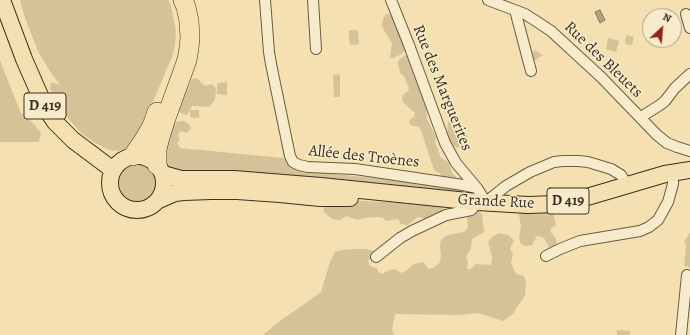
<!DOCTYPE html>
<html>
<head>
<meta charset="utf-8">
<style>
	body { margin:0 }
	#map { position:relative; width:690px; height:335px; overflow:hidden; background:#f4e0b1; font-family:Alegreya,serif }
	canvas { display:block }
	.north { position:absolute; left:642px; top:8px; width:40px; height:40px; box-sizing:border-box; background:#f8ebcc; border:1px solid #ada087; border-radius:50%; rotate:26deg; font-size:11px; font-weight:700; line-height:16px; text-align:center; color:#3c301f }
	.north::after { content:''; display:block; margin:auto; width:14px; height:18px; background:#8f2418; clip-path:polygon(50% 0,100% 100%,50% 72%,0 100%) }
</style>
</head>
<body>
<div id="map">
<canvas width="690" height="335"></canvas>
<div class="north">N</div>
</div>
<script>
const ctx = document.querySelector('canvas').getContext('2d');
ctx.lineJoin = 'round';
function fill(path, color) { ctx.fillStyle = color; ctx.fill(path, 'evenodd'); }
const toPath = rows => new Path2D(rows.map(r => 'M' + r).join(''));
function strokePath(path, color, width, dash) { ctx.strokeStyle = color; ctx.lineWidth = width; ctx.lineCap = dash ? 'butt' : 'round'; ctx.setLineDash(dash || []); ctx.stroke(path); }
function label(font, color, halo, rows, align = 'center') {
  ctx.font = font + ' Alegreya,serif'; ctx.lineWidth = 3; ctx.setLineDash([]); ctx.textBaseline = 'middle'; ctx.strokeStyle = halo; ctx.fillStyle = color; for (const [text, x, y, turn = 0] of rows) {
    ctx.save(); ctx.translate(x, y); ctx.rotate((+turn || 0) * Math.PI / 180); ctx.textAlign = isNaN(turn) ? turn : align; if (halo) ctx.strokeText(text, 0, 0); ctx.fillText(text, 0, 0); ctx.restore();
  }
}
fill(toPath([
	[21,0,168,0,171,6,176,32,175,46,172,57,151,106,133,145,128,148,118,151,109,150,103,147,94,142,81,133,67,117,53,98,50,88,51,82,60,85,51,73,39,53,26,21,20,1],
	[386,14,390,14,394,15,405,48,405,51,402,54,393,58,390,58,392,43,385,32,382,26,383,19],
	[349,30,358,30,359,44,350,45,349,37],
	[626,35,634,37,632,45,625,44],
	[608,38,619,41,616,52,606,49],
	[535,50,543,55,532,62,529,54],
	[405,55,409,56,423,94,426,108,427,119,436,137,435,142,441,158,448,162,453,174,460,181,442,179,440,174,434,170,421,130,419,127,410,125,409,120,414,117,415,113,404,103,402,99,404,94,408,91,409,88,404,76,400,73,399,67,398,65,398,61],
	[0,60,6,76,21,113,33,123,41,133,39,142,0,142],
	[340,74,340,97,334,97,333,75],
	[195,78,198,79,200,81,201,83,204,85,207,86,210,84,213,85,216,88,215,100,209,107,192,106,187,115,182,114,178,110,179,105,182,104,183,101,182,97,185,92,188,89,191,80],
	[227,82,227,95,217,94,217,83],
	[190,110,199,110,199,118,190,117],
	[450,120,454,120,457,122,457,130,462,133,465,133,468,136,463,144,457,148,450,143,447,134,448,123],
	[180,121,184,121,189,124,191,128,189,131,186,133,181,131,179,132,178,136,180,139,177,143,180,148,283,158,292,168,322,173,446,185,463,189,463,193,225,170,221,174,175,171,169,166,165,157,169,134,174,123],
	'119 183a18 18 0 1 1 36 0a18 18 0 1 1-36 0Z',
	[335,200,435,204,440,206,445,211,431,220,418,217,408,225,401,224,398,219,386,221,383,218,378,217,364,218,357,220,347,216,343,218,341,220,332,219,324,212,323,206],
	[478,211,482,214,484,232,472,239,471,248,466,257,468,261,467,269,471,269,476,264,491,265,492,257,488,242,493,236,500,233,508,235,514,240,510,249,513,254,511,263,516,274,524,276,526,283,525,296,518,305,514,313,503,321,478,313,459,315,395,314,392,330,394,335,263,335,281,320,296,310,321,292,329,265,335,252,342,250,355,249,366,249,374,251,372,257,368,261,370,266,378,269,378,272,382,274,389,270,395,269,401,273,406,271,414,264,423,262,429,269,435,267,440,262,441,254,440,247,441,240,447,235,464,232,468,228,467,216,472,212],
	[528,211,539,213,542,212,547,212,551,213,554,216,556,226,552,227,550,230,555,238,557,242,555,246,552,249,549,247,544,238,539,236,537,236,532,245,525,246,521,244,519,239,521,226,519,215,520,213],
	[690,232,690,267,684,266,686,245,684,242],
	[617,330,630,331,630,335,617,335]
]), '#d5c298');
const water = toPath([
	[600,10,605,20,600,23,595,12,600,10]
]);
fill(water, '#b5a47f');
strokePath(water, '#857659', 1);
const street = toPath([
	[265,0,269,52,271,64,290,156,293,162,299,165,308,167,355,169,463,185,477,188],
	[313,0,316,49],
	[391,0,409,45,445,143,456,163,477,188,486,202,506,186,530,172,554,162,563,161,578,161,588,162,611,169,621,175,624,180,625,185],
	[488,0,525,14,539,23,551,31,601,77,657,135,667,143,677,147,690,151],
	[517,11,516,14,531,71],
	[686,14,690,28],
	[641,117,660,105,665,101,675,88,690,74],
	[546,256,560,249,580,241,640,231,649,227,658,220,668,202,673,184,673,172],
	[376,257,400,238,412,231,446,215,471,210,473,208,477,202],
	[681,335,687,275]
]);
const primary = toPath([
	[2,0,24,59,45,107,55,122,73,140,113,170],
	'110 183a27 27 0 1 1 54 0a27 27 0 1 1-54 0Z',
	[163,174,181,179,234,179,321,186,477,202,528,205,556,204,587,197,665,174,690,170],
	[159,200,175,193,184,192,211,191,237,191,280,194,320,198,350,198]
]);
const highway = toPath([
	[133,156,144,140,152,126,157,112],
	[157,165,157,149,160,137,166,118,187,60,189,48,190,38,189,21,186,7,183,0]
]);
strokePath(street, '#6a5c44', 12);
strokePath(primary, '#3c301f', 18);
strokePath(highway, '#3c301f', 20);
strokePath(street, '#f8ebcc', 10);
strokePath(primary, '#f4e0b1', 16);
strokePath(highway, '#f4e0b1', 19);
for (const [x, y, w] of [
	[45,106,42],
	[568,201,42]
]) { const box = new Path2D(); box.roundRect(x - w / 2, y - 13, w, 26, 3); ctx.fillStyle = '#f8ebcc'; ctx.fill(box); strokePath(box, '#3c301f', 1); }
label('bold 15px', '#3c301f', null, [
	["D 419",45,106],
	["D 419",568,201]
]);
label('16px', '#3c301f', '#f8ebcc', [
	["Rue des Bleuets",603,60,44],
	["Rue des Marguerites",442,88,68],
	["Allée des Troènes",364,157,6],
	["Grande Rue",496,202,3]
]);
</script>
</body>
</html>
